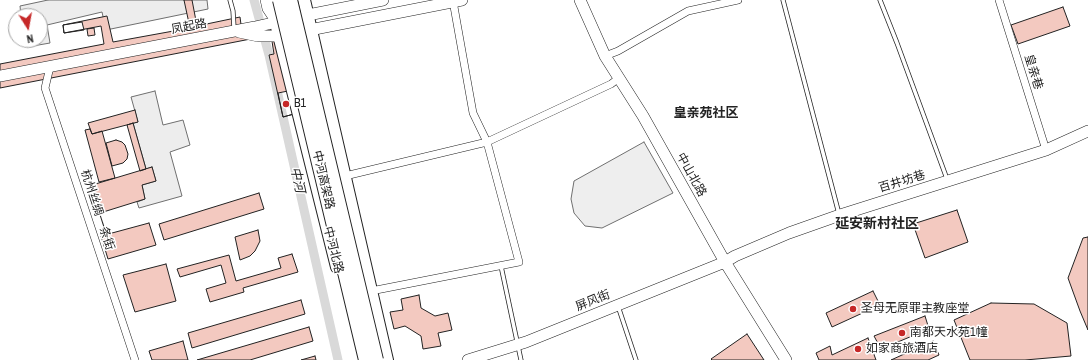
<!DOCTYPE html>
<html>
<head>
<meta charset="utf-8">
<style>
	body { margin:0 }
	#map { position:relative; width:1088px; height:360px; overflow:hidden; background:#fff; font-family:"Archivo Narrow",sans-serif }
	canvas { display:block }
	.north { position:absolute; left:8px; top:8px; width:40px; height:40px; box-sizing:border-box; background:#fff; border:1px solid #a7a7a7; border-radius:50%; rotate:169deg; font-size:11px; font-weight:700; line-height:16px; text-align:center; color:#222 }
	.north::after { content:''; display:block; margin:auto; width:14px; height:18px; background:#c62828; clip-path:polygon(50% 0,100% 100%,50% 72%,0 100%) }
</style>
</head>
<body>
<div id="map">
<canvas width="1088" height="360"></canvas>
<div class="north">N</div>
</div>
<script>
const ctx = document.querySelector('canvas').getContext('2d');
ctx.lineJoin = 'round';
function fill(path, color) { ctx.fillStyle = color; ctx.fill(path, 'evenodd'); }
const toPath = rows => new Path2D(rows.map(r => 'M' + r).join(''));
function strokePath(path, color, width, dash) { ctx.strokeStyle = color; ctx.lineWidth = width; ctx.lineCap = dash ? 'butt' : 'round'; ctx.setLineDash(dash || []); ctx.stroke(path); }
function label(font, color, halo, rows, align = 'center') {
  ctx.font = font + ' "Archivo Narrow","Noto Sans SC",sans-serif'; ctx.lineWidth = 3; ctx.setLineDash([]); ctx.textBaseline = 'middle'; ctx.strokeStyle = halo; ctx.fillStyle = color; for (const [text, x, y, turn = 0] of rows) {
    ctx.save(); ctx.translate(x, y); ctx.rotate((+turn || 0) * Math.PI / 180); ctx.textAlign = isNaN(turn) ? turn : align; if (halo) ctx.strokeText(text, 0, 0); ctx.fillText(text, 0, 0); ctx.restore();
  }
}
const green = toPath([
	[644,142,673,193,602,228,585,226,574,213,571,199,574,181,644,142]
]);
fill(green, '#eee');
strokePath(green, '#6f6f6f', 1);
const parking = toPath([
	[48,0,207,0,208,9,106,30,102,12,47,25,50,43,27,47,26,40,40,40,40,16,21,16,20,6,48,0],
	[155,91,163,125,183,120,190,145,170,152,182,196,139,208,137,202,145,199,142,185,156,181,152,167,146,169,133,123,138,122,131,97,155,91]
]);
fill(parking, '#ededed');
strokePath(parking, '#6f6f6f', 1);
strokePath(toPath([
	[254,0,269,55,338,360]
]), '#d9d9d9', 9);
const building = toPath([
	[184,0,192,0,197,26,240,17,242,32,274,26,294,114,283,117,269,55,274,54,271,35,0,88,0,64,104,44,101,26,64,33,63,25,107,16,113,42,190,28,184,0],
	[1063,7,1070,26,1018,44,1011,25,1063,7],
	[82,22,84,30,64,33,63,25,82,22],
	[94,28,95,35,88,36,87,29,94,28],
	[288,91,294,114,283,117,278,93,288,91],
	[135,110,138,122,92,134,88,123,135,110],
	[133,123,146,169,140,171,127,125,133,123],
	[90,129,92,134,102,131,115,178,99,182,85,130,90,129],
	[116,140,122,142,125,145,128,154,127,159,123,163,112,166,106,143,116,140],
	[152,167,156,181,142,185,145,199,100,213,92,185,152,167],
	[259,193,264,209,164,240,159,224,259,193],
	[957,210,968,242,925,258,913,224,957,210],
	[149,223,156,245,108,259,101,236,149,223],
	[258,230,260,241,255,251,250,256,240,260,235,237,258,230],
	[1088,237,1088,330,1080,311,1068,278,1083,238,1088,237],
	[292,254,298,272,243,288,244,292,210,302,206,289,226,283,221,265,180,277,177,269,229,255,236,281,281,268,278,258,292,254],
	[166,264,176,301,135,312,123,275,166,264],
	[873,291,880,305,832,327,826,313,873,291],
	[419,295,421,308,435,316,448,313,452,330,438,333,441,346,423,349,421,336,405,326,394,329,390,312,403,310,401,299,419,295],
	[301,300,305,314,192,348,188,333,301,300],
	[991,303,1034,304,1067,323,1071,356,1025,360,970,360,954,320,991,303],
	[925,316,929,329,881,349,874,336,925,316],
	[309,327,313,341,250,360,197,360,309,327],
	[747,334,764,360,712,360,711,359,747,334],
	[868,338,876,360,819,360,816,353,830,346,832,355,868,338],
	[183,341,188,360,152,360,149,351,183,341],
	[933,341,939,355,928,360,891,360,933,341],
	[315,356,316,360,301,360,315,356]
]);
fill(building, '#f3c9c0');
strokePath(building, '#222', 1);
const lane = toPath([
	[230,0,233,11,234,28],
	[783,0,839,214],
	[880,0,897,43,947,179],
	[501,266,521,360],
	[618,306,636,360]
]);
const street = toPath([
	[264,0,266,9,272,18],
	[999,0,1046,150],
	[605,56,618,51,688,11,738,0],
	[50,67,45,88,135,360],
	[345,176,487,142,611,84,619,78],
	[371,291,519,262,487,142,473,113,453,1]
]);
const secondary = toPath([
	[580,0,605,56,643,116,725,262,786,360],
	[239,32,258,36,279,36,462,0],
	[0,76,255,27,308,15,383,0],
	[468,360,526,342,725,262,735,256,789,233,840,215,1046,150,1088,131]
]);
const primary = toPath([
	[272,0,276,23,337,267],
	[304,0,387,360]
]);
strokePath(lane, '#222', 5);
strokePath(street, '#222', 8);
strokePath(secondary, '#222', 12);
strokePath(primary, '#222', 14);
strokePath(lane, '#fff', 3.5);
strokePath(street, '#fff', 7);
strokePath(secondary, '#fff', 11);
strokePath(primary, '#fff', 12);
const highwayBridge = toPath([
	[280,0,366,360],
	[290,0,376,360]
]);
strokePath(highwayBridge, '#222', 16, []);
strokePath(highwayBridge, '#fff', 14);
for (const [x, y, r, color] of [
	[286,104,4,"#c62828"],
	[853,309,4,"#c62828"],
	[902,333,4,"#c62828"],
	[858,349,4,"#c62828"]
]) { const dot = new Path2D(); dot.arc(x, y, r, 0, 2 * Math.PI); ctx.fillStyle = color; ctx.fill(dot); strokePath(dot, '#fff', 1.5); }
label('12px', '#222', '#fff', [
	["凤起路",189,27,-11],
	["皇亲巷",1033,72,73],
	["中山北路",691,175,61],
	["中河高架路",323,180,77],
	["百井坊巷",902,182,-17],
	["杭州丝绸一条街",97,210,72],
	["中河北路",333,250,76],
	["屏风街",593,301,-22]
]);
label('12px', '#222', '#fff', [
	["B1",294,104],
	["圣母无原罪主教座堂",861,309],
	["南都天水苑1幢",910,333],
	["如家商旅酒店",866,349]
], 'left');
label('bold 13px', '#222', '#fff', [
	["皇亲苑社区",706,114]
]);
label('italic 13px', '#222', '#fff', [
	["中河",297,180,77]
]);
label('bold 14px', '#222', '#fff', [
	["延安新村社区",877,224]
]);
</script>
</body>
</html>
